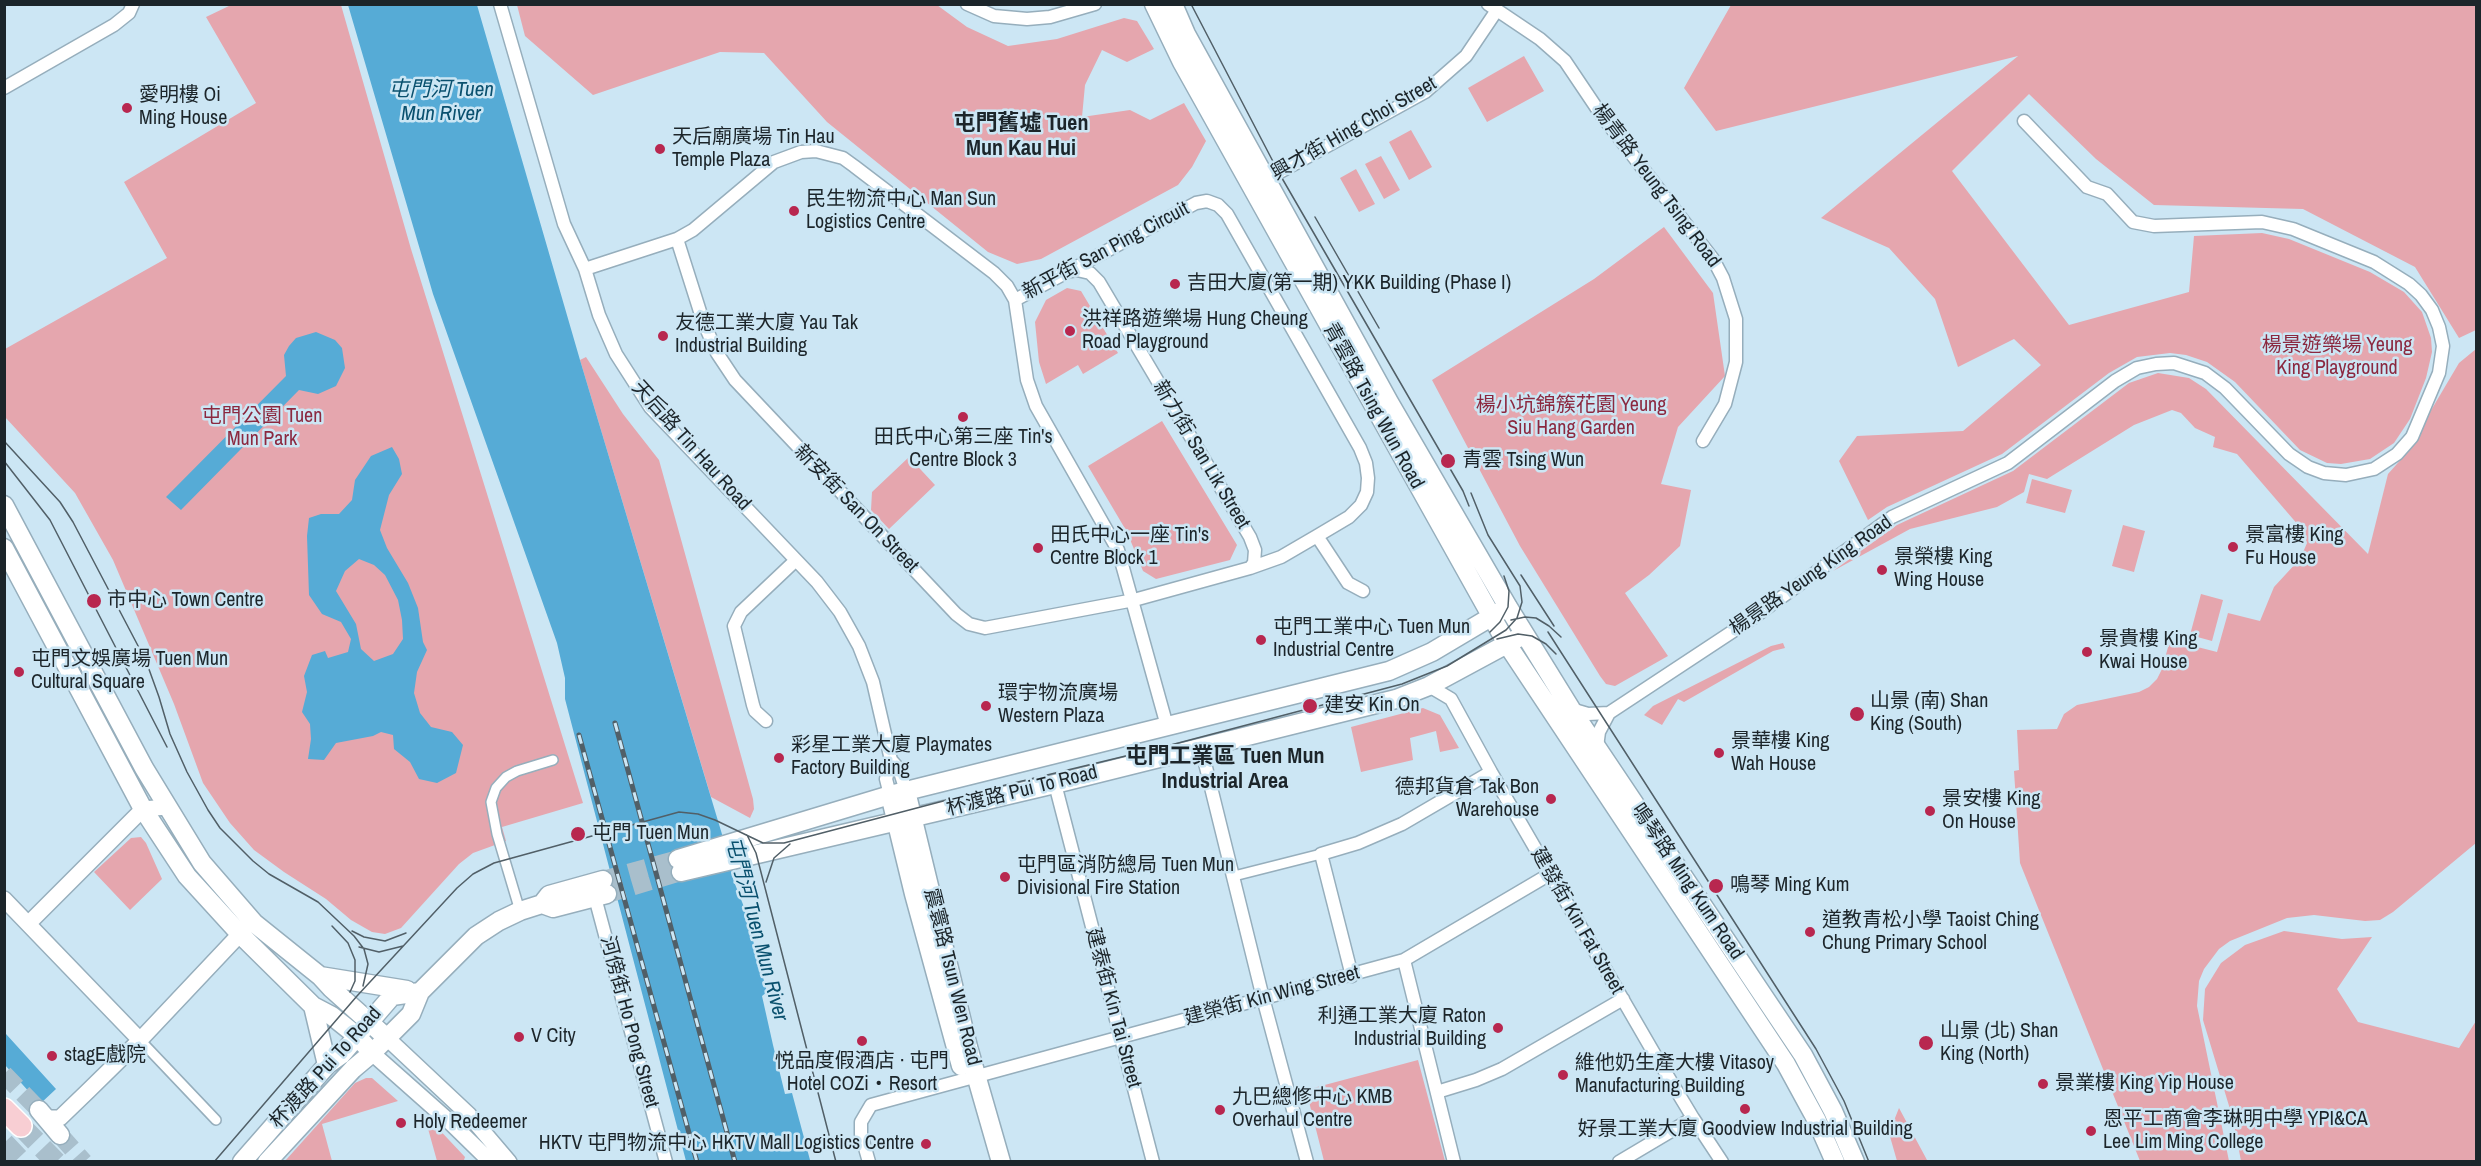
<!DOCTYPE html>
<html>
<head>
<meta charset="utf-8">
<style>
	body { margin:0 }
	#map { position:relative; width:2481px; height:1166px; overflow:hidden; background:#cce6f4; font-family:"Archivo Narrow",sans-serif }
	canvas { display:block }
	.frame { position:absolute; inset:0; border:6px solid #1c252a; pointer-events:none }
</style>
</head>
<body>
<div id="map">
<canvas width="2481" height="1166"></canvas>
<div class="frame"></div>
</div>
<script>
const ctx = document.querySelector('canvas').getContext('2d');
ctx.lineJoin = 'round';
function fill(path, color) { ctx.fillStyle = color; ctx.fill(path, 'evenodd'); }
const toPath = rows => new Path2D(rows.map(r => 'M' + r).join(''));
function strokePath(path, color, width, dash) { ctx.strokeStyle = color; ctx.lineWidth = width; ctx.lineCap = dash ? 'butt' : 'round'; ctx.setLineDash(dash || []); ctx.stroke(path); }
function label(font, color, halo, rows, align = 'center') {
  ctx.font = font + ' "Archivo Narrow","Noto Sans TC",sans-serif'; ctx.lineWidth = 5; ctx.setLineDash([]); ctx.textBaseline = 'middle'; ctx.strokeStyle = halo; ctx.fillStyle = color; for (const [text, x, y, turn = 0] of rows) {
    ctx.save(); ctx.translate(x, y); ctx.rotate((+turn || 0) * Math.PI / 180); ctx.textAlign = isNaN(turn) ? turn : align; if (halo) ctx.strokeText(text, 0, 0); ctx.fillText(text, 0, 0); ctx.restore();
  }
}
fill(toPath([
	[231,5,341,5,411,249,583,803,502,827,506,841,473,853,459,864,401,928,385,934,372,932,351,920,326,899,284,872,254,850,230,823,203,783,174,704,113,560,75,493,5,417,5,349,167,258,124,182,256,103,206,17],
	[517,5,937,5,967,27,1008,46,1057,39,1124,18,1137,21,1154,49,1127,62,1102,50,1085,85,1082,117,1130,110,1150,120,1184,103,1206,141,1192,167,1178,185,1041,259,1017,264,988,252,827,122,764,53,720,52,593,95,525,36],
	[1731,5,2476,5,2476,330,2459,338,2415,267,2303,209,2154,205,2096,159,2029,94,1952,171,2069,325,2189,292,2194,236,2262,233,2289,239,2370,272,2404,292,2422,312,2431,338,2432,352,2426,378,2410,419,2394,443,2370,459,2341,464,2327,463,2300,450,2235,382,2207,362,2186,355,2170,353,2137,357,2109,373,2002,454,1887,507,1868,520,1839,461,1857,436,1963,431,2041,365,2014,339,1958,367,1935,299,1889,248,1821,218,2018,56,1716,131,1684,88],
	[1524,56,1544,91,1487,122,1468,88],
	[1411,130,1432,167,1409,180,1389,142],
	[1381,156,1400,190,1384,199,1365,164],
	[1356,169,1375,204,1359,212,1340,178],
	[1664,227,1713,293,1725,376,1678,427,1661,484,1691,490,1680,546,1649,575,1625,593,1668,656,1615,686,1606,684,1600,676,1520,546,1432,380,1594,279],
	[1067,288,1081,291,1118,353,1083,374,1078,365,1046,384,1039,362,1035,322,1046,300],
	[2476,349,2476,843,2393,912,2380,920,2365,921,2314,915,2287,918,2230,941,2219,949,2204,969,2199,981,2197,1006,2229,1161,2140,1161,2020,863,2014,771,2019,770,2017,730,2057,729,2064,714,2077,705,2139,692,2149,687,2157,679,2162,669,2170,640,2217,652,2228,613,2260,621,2274,587,2297,562,2304,550,2307,543,2299,526,2237,454,2213,447,2215,437,2195,428,2181,413,2172,410,2134,425,2047,479,2029,474,2024,492,1997,507,1910,529,1833,571,1897,525,2013,471,2129,383,2158,373,2189,378,2206,389,2368,554,2388,474,2404,456,2459,363],
	[586,357,623,414,659,460,753,799,754,809,750,818,711,797,580,360],
	[1162,421,1237,545,1230,560,1156,579,1143,571,1127,532,1088,466],
	[909,457,935,485,889,529,871,510,872,492],
	[2032,479,2072,490,2065,513,2026,503],
	[2123,525,2145,531,2134,572,2112,566],
	[2201,594,2223,600,2212,641,2190,635],
	[1783,643,1785,648,1773,651,1684,702,1678,699,1662,725,1644,715,1653,706,1771,646],
	[1423,708,1440,715,1459,748,1440,752,1436,731,1410,738,1413,760,1361,772,1351,727],
	[141,837,146,843,162,879,130,910,94,872,131,838],
	[2284,931,2342,939,2372,937,2337,989,2358,1022,2459,1048,2476,1021,2476,1161,2241,1161,2233,1119,2203,1020,2205,989,2221,963,2245,945],
	[1418,1060,1445,1161,1324,1161,1306,1090],
	[366,1078,372,1078,398,1101,322,1124,332,1161,285,1161,355,1083],
	[1899,1108,1927,1160,1928,1161,1897,1161,1889,1133],
	[433,1123,465,1157,464,1160,437,1161,427,1125]
]), '#e5a6ae');
fill(toPath([
	[348,5,477,5,580,360,733,871,733,879,744,907,767,992,762,996,773,1045,785,1094,792,1093,810,1160,808,1161,686,1161,565,699,565,678,557,643,433,294],
	[316,332,335,340,342,348,345,368,336,386,318,394,299,390,181,510,166,497,286,376,284,355,289,346,296,338],
	[392,447,399,459,402,474,389,495,380,530,387,548,408,583,418,608,423,642,427,650,417,672,414,693,420,713,431,727,452,732,463,745,456,773,437,783,419,779,410,762,394,749,393,735,381,732,373,736,336,743,324,760,308,759,311,739,310,724,302,712,307,692,304,676,312,655,325,651,328,658,348,652,351,639,341,622,322,614,309,595,307,536,309,518,321,514,339,514,352,500,355,480,371,456],
	[359,559,374,565,385,575,398,600,402,620,403,639,393,654,374,661,361,649,356,624,336,591,345,571],
	[6,1034,56,1089,40,1104,5,1065,5,1036]
]), '#56abd6');
strokePath(toPath([
	[603,880,678,859],
	[607,894,681,872],
	[4,1074,39,1110],
	[60,1135,84,1162]
]), '#a9bfcc', 18, [18, 9]);
strokePath(toPath([
	[21,1126,56,1162],
	[4,1143,22,1162]
]), '#a9bfcc', 21, [21, 10]);
const pedestrian = toPath([
	[1234,876,1321,854],
	[520,911,497,834,491,802,496,788,506,777,517,771,553,760],
	[140,1040,216,1120]
]);
const minor = toPath([
	[500,4,564,224,585,269,599,315,616,354,650,407,817,582,840,612,859,646,873,682,891,760,886,779,890,795],
	[967,4,994,16,1027,19,1050,17,1095,4],
	[1488,4,1540,39,1565,61,1602,116,1713,259,1723,278,1736,319,1736,362,1725,404,1703,441],
	[4,88,114,25,129,13,133,4],
	[1260,183,1425,92,1466,56,1497,10],
	[677,239,703,321,717,353,735,380,956,614,969,624,985,628,1134,600,1250,568,1281,557,1317,536,1349,517,1361,505,1367,492,1368,478,1366,463,1360,448,1227,214,1218,205,1207,201,1196,203,1015,300],
	[585,269,677,239,693,230,774,162,801,152,816,151,843,158,854,166,994,273,1007,286,1015,300,1027,380,1036,406,1118,550,1167,726],
	[1071,271,1077,270,1090,273,1099,282,1250,537,1255,550,1254,563,1250,568],
	[1317,536,1348,583,1363,591],
	[1429,686,1451,699,1491,772,1655,1055,1693,1118,1722,1162],
	[1571,709,1588,714,1609,713],
	[766,721,755,711,753,705,734,626,741,612,796,560],
	[1201,747,1263,998,1307,1162],
	[1597,747,1599,732,1609,713,1753,618,1892,517,2008,463,2115,381,2137,368,2156,364,2174,363,2205,373,2225,388,2289,454,2308,467,2324,473,2346,475,2374,469,2397,454,2412,437,2439,373,2443,346,2439,327,2432,310,2421,295,2409,284,2374,262,2293,229,2262,222,2154,226,2133,222,2107,194,2087,187,2024,121],
	[891,760,899,769,906,791],
	[1055,784,1153,1162],
	[593,890,666,1162],
	[1404,960,1454,1162],
	[1352,976,1321,854,1358,843,1402,824,1491,772],
	[1437,1092,1476,1080,1502,1069,1623,999],
	[869,1162,861,1134,861,1122,871,1105,1404,960,1550,874],
	[1619,1162,1693,1118]
]);
const tertiary = toPath([
	[4,899,140,1040],
	[28,924,143,809,167,807],
	[387,1038,469,1115,509,1162],
	[372,1053,451,1123,491,1162],
	[47,1118,60,1118,88,1091,140,1040,240,934]
]);
const secondary = toPath([
	[1154,4,1182,62,1507,644,1786,1064,1816,1119,1835,1162],
	[1173,4,1186,34,1389,402,1508,607,1571,709,1803,1055,1833,1111,1855,1162],
	[4,505,144,768,202,863,254,923,320,976,331,988,387,1038],
	[4,548,143,809,187,876,240,934,313,1006,332,1016,357,1036,372,1053],
	[906,791,968,1047,1001,1162],
	[890,795,914,894,961,1066],
	[678,859,890,795,1389,671,1432,652,1501,611],
	[681,872,1055,784,1396,699,1429,686,1518,638],
	[542,904,549,895,603,880],
	[320,976,407,990],
	[313,1006,327,1065],
	[39,1110,60,1135],
	[242,1162,327,1065,341,1055,392,996,420,992],
	[267,1162,353,1069,372,1053,411,1014,420,992,476,936,499,921,520,911,542,904,553,908,607,894]
]);
const trunk = toPath([
	[4,1109,21,1126]
]);
strokePath(pedestrian, '#96aebc', 12);
strokePath(minor, '#96aebc', 15);
strokePath(tertiary, '#96aebc', 18);
strokePath(secondary, '#96aebc', 21);
strokePath(trunk, '#fff', 24);
strokePath(pedestrian, '#fff', 9);
strokePath(minor, '#fff', 12);
strokePath(tertiary, '#fff', 15);
strokePath(secondary, '#fff', 18);
strokePath(trunk, '#f8ced3', 21);
strokePath(toPath([
	[1191,4,1279,173,1463,491,1469,506],
	[1315,217,1379,328],
	[4,441,60,502,73,522,146,661,159,697,170,734,187,772,208,810,220,828,253,861,269,874,318,902,354,936,364,949,368,964,363,986],
	[4,461,50,520,167,747],
	[1521,575,1554,626],
	[1511,620,1525,617,1536,618,1549,626,1561,637],
	[1490,632,1500,622,1508,607,1509,591,1504,576],
	[1548,632,1816,1049,1844,1101,1869,1162],
	[1497,639,1518,634,1532,636,1546,644,1556,654],
	[747,835,756,853,836,1162],
	[766,882,774,858,790,844],
	[332,926,348,943,355,960,355,981,350,992],
	[352,931,364,937,385,941,406,933],
	[359,947,379,952,403,946],
	[214,1162,357,996,457,888,473,874,494,863,679,812,698,814,715,820,763,843,784,843,985,790,1167,746,1402,684,1447,666,1506,630,1517,618,1522,602,1520,586,1488,535,1471,493]
]), '#515f67', 1.5);
const rail = toPath([
	[615,723,735,1162],
	[579,735,697,1162]
]);
strokePath(rail, '#515f67', 5);
strokePath(rail, '#cce6f4', 3, [9]);
for (const [x, y, r, color] of [
	[127,108,6,"#b8274f"],
	[660,149,6,"#b8274f"],
	[794,211,6,"#b8274f"],
	[1175,284,6,"#b8274f"],
	[1070,331,6,"#b8274f"],
	[663,336,6,"#b8274f"],
	[963,417,6,"#b8274f"],
	[1448,461,8,"#b8274f"],
	[2233,547,6,"#b8274f"],
	[1038,548,6,"#b8274f"],
	[1882,570,6,"#b8274f"],
	[94,601,8,"#b8274f"],
	[1261,640,6,"#b8274f"],
	[2087,652,6,"#b8274f"],
	[19,672,6,"#b8274f"],
	[986,706,6,"#b8274f"],
	[1310,706,8,"#b8274f"],
	[1857,714,8,"#b8274f"],
	[1719,753,6,"#b8274f"],
	[779,758,6,"#b8274f"],
	[1551,799,6,"#b8274f"],
	[1930,811,6,"#b8274f"],
	[578,834,8,"#b8274f"],
	[1005,877,6,"#b8274f"],
	[1716,886,8,"#b8274f"],
	[1810,932,6,"#b8274f"],
	[1498,1028,6,"#b8274f"],
	[519,1037,6,"#b8274f"],
	[862,1041,6,"#b8274f"],
	[1926,1043,8,"#b8274f"],
	[52,1056,6,"#b8274f"],
	[1563,1075,6,"#b8274f"],
	[2043,1084,6,"#b8274f"],
	[1745,1109,6,"#b8274f"],
	[1220,1110,6,"#b8274f"],
	[401,1123,6,"#b8274f"],
	[2091,1131,6,"#b8274f"],
	[926,1144,6,"#b8274f"]
]) { const dot = new Path2D(); dot.arc(x, y, r, 0, 2 * Math.PI); ctx.fillStyle = color; ctx.fill(dot); strokePath(dot, '#cce6f4', 2); }
label('20px', '#1c252a', '#cce6f4', [
	["愛明樓 Oi",139,96],
	["Ming House",139,119],
	["天后廟廣場 Tin Hau",672,138],
	["Temple Plaza",672,161],
	["民生物流中心 Man Sun",806,200],
	["Logistics Centre",806,223],
	["吉田大廈(第一期) YKK Building (Phase I)",1187,284],
	["洪祥路遊樂場 Hung Cheung",1082,320],
	["Road Playground",1082,343],
	["友德工業大廈 Yau Tak",675,324],
	["Industrial Building",675,347],
	["田氏中心第三座 Tin's",963,438,"center"],
	["Centre Block 3",963,461,"center"],
	["青雲 Tsing Wun",1462,461],
	["田氏中心一座 Tin's",1050,536],
	["Centre Block 1",1050,559],
	["景富樓 King",2245,536],
	["Fu House",2245,559],
	["景榮樓 King",1894,558],
	["Wing House",1894,581],
	["市中心 Town Centre",107,601],
	["屯門工業中心 Tuen Mun",1273,628],
	["Industrial Centre",1273,651],
	["景貴樓 King",2099,640],
	["Kwai House",2099,663],
	["屯門文娛廣場 Tuen Mun",31,660],
	["Cultural Square",31,683],
	["環宇物流廣場",998,694],
	["Western Plaza",998,717],
	["山景 (南) Shan",1870,702],
	["King (South)",1870,725],
	["建安 Kin On",1324,706],
	["景華樓 King",1731,742],
	["Wah House",1731,765],
	["彩星工業大廈 Playmates",791,746],
	["Factory Building",791,769],
	["德邦貨倉 Tak Bon",1539,788,"right"],
	["Warehouse",1539,811,"right"],
	["景安樓 King",1942,800],
	["On House",1942,823],
	["屯門 Tuen Mun",592,834],
	["屯門區消防總局 Tuen Mun",1017,866],
	["Divisional Fire Station",1017,889],
	["鳴琴 Ming Kum",1730,886],
	["道教青松小學 Taoist Ching",1822,921],
	["Chung Primary School",1822,944],
	["利通工業大廈 Raton",1486,1017,"right"],
	["Industrial Building",1486,1040,"right"],
	["山景 (北) Shan",1940,1032],
	["King (North)",1940,1055],
	["V City",531,1037],
	["stagE戲院",64,1056],
	["悦品度假酒店 ∙ 屯門",862,1062,"center"],
	["Hotel COZi‧Resort",862,1085,"center"],
	["維他奶生產大樓 Vitasoy",1575,1064],
	["Manufacturing Building",1575,1087],
	["景業樓 King Yip House",2055,1084],
	["九巴總修中心 KMB",1232,1098],
	["Overhaul Centre",1232,1121],
	["恩平工商會李琳明中學 YPI&CA",2103,1120],
	["Lee Lim Ming College",2103,1143],
	["Holy Redeemer",413,1123],
	["好景工業大廈 Goodview Industrial Building",1745,1130,"center"],
	["HKTV 屯門物流中心 HKTV Mall Logistics Centre",914,1144,"right"]
], 'left');
label('20px', '#1c252a', '#cce6f4', [
	["興才街 Hing Choi Street",1354,129,-30],
	["楊青路 Yeung Tsing Road",1656,186,53],
	["新平街 San Ping Circuit",1106,251,-28],
	["青雲路 Tsing Wun Road",1373,406,61],
	["天后路 Tin Hau Road",691,446,48],
	["新力街 San Lik Street",1201,455,59],
	["新安街 San On Street",856,509,46],
	["楊景路 Yeung King Road",1811,576,-35],
	["杯渡路 Pui To Road",1022,791,-14],
	["鳴琴路 Ming Kum Road",1687,882,56],
	["建發街 Kin Fat Street",1577,921,60],
	["震寰路 Tsun Wen Road",952,977,76],
	["建榮街 Kin Wing Street",1272,996,-15],
	["建泰街 Kin Tai Street",1113,1008,75],
	["河傍街 Ho Pong Street",629,1022,75],
	["杯渡路 Pui To Road",326,1068,-48]
]);
label('20px', '#8b283f', '#cce6f4', [
	["楊景遊樂場 Yeung",2337,346],
	["King Playground",2337,369],
	["楊小坑錦簇花園 Yeung",1571,406],
	["Siu Hang Garden",1571,429],
	["屯門公園 Tuen",262,417],
	["Mun Park",262,440]
]);
label('italic 21px', '#09506e', '#cce6f4', [
	["屯門河 Tuen",441,90],
	["Mun River",441,114],
	["屯門河 Tuen Mun River",756,929,75]
]);
label('bold 22px', '#1c252a', '#cce6f4', [
	["屯門舊墟 Tuen",1021,124],
	["Mun Kau Hui",1021,149],
	["屯門工業區 Tuen Mun",1225,757],
	["Industrial Area",1225,782]
]);
</script>
</body>
</html>
